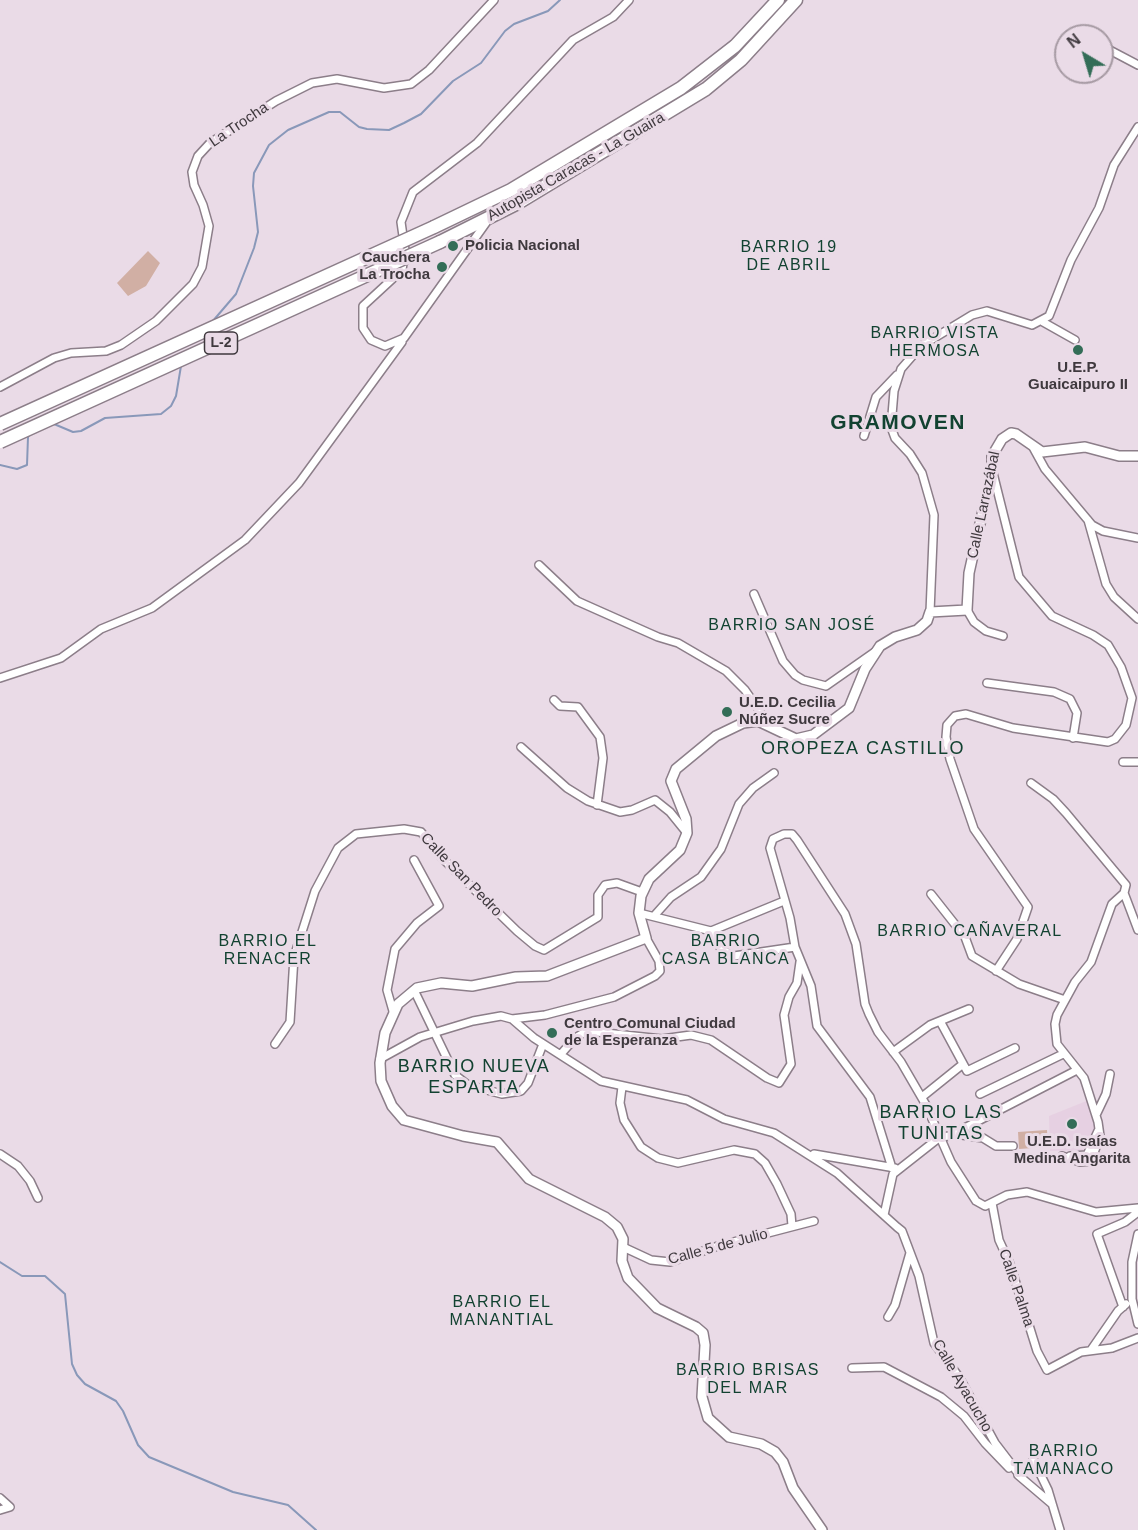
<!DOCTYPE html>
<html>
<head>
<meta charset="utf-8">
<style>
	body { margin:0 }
	#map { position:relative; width:1138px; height:1530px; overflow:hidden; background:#eadbe7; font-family:Helvetica,sans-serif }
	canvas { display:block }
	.north { position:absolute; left:1054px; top:24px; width:60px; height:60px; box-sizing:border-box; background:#eadbe7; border:2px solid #a69aa3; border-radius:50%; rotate:322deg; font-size:16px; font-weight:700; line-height:24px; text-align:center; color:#3f393e }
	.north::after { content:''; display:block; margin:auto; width:21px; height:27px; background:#336d57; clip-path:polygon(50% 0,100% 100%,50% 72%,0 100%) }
</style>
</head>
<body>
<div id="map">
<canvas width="1138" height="1530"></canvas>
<div class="north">N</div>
</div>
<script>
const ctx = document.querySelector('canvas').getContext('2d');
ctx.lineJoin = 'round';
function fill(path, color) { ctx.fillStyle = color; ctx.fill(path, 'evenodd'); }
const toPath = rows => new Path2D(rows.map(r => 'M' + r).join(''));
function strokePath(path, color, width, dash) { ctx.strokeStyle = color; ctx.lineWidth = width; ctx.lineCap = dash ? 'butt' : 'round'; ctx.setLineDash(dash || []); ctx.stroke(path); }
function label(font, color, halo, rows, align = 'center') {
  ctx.font = font + ' Helvetica,sans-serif'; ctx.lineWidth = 6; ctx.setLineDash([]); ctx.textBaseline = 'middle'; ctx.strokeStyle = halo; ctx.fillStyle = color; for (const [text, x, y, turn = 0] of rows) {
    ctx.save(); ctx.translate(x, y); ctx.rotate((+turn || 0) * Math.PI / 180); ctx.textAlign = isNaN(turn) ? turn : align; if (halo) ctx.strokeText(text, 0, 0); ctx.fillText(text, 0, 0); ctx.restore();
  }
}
fill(toPath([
	[1089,1100,1097,1129,1084,1150,1050,1151,1049,1116]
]), '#e6d0e2');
fill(toPath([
	[148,251,160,263,146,286,128,296,117,283],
	[1047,1130,1048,1147,1019,1149,1018,1132]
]), '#d1afa4');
strokePath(toPath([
	[212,322,236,294,254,248,258,232,253,186,254,173,269,145,288,130,329,112,340,112,359,127,367,129,389,130,404,123,421,114,453,81,481,63,505,31,514,24,548,11,560,0],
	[54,424,73,432,81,431,105,418,161,414,171,406,176,396,181,366],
	[0,465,17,469,27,465,28,437,31,433],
	[0,1262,22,1276,45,1276,65,1294,72,1364,77,1375,85,1384,116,1401,123,1411,138,1445,149,1457,233,1492,288,1505,316,1530]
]), '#8998b9', 2);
const street = toPath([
	[1102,46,1138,65],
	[488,220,404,338,385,346,371,340,363,328,363,306,402,270,405,250,401,222,413,192,477,143,573,40,613,17,629,0],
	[1043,322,1075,340],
	[0,387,54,358,71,353,106,351,121,345,156,321,193,284,202,267,209,226,203,205,194,185,192,172,198,156,210,143,276,101,312,83,337,79,384,88,411,84,429,70,494,0],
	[864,436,876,397,897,375],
	[1034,449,1045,469,1092,525,1103,531,1138,538],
	[993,473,1019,577,1052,616,1093,635,1108,645,1121,667,1132,698,1126,725,1115,739,1108,742,1013,728,966,714,955,716,947,725,946,737,950,759,974,829,1028,907,1017,939,996,971],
	[1088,520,1106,584,1114,597,1138,619],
	[539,565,577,601,658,637,678,643,726,671,745,690,770,726],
	[754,594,783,661,795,675,803,680,826,686,876,651],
	[967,610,974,622,986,631,1003,636],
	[930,612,934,515,922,473,910,454,895,438,891,427,894,391,901,369,921,346,972,315,987,311,1032,325,1049,316,1071,260,1099,208,1114,165,1138,127],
	[0,678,61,658,101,629,152,608,245,540,299,483,402,342],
	[987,683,1054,692,1070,699,1077,713,1073,738],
	[554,700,560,706,578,707,600,737,603,758,597,805],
	[521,747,567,788,588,801,620,812,632,810,655,800,670,812,687,833],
	[1123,762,1138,762],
	[1031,783,1053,799,1066,813,1126,885,1124,893,1138,930],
	[931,894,965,937,972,956,1019,984,1065,1000],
	[639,913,711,931,784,901],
	[654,916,671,897,701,877,721,849,739,804,753,788,774,773],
	[711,931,721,949,734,956,795,947],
	[414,990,455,1075,468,1085,502,1094,521,1091,528,1083,543,1044],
	[393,1011,387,990,395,949,417,923,439,906,414,860],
	[512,1019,534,1038,601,1081,687,1100,724,1119,774,1133,837,1173,897,1227,902,1231,919,1276,934,1343,959,1377,995,1443,1021,1477],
	[940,1021,967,1071,1015,1048],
	[275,1044,290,1022,294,957,315,891,338,848,356,834,404,829,421,832,444,860,517,931,535,946,544,950,598,917,598,895,605,885,617,883,642,892],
	[893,1052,930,1025,969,1009],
	[561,1054,575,1038,587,1031,662,1039,691,1035,711,1040,767,1078,779,1083,791,1064,784,1015,789,997,797,983,800,962],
	[380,1059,420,1037,473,1021,501,1016,512,1019,545,1015,614,997,655,976,660,971,659,961,646,938],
	[622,1087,620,1103,624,1120,641,1147,658,1158,678,1163,734,1150,755,1154,765,1163,777,1184,791,1214,792,1226],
	[980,1094,1063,1054],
	[922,1097,963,1064],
	[1096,1115,1106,1094,1110,1074],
	[955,1134,983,1138,996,1146,1013,1146],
	[940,1137,949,1136,1077,1070],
	[0,1154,18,1166,30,1181,38,1198],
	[814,1154,895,1168],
	[1062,1156,1080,1162,1091,1161,1100,1136,1098,1122,1084,1078,1057,1044,1055,1024,1057,1015,1075,982,1091,962,1112,904,1124,893],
	[1070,1156,1087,1155,1098,1131],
	[892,1168,870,1097,817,1026,811,986,795,947,790,918,770,848,773,839,784,834,792,834,797,840,845,914,856,944,865,1004,869,1014,878,1032,901,1062,926,1105,951,1162,976,1201,985,1206,1007,1195,1027,1192,1096,1212,1138,1208],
	[992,1203,999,1240,1010,1264,1037,1351,1047,1370,1081,1352,1112,1348,1138,1338],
	[884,1215,893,1174,940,1137],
	[1138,1234,1132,1262,1132,1299,1138,1324],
	[623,1247,651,1260,670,1262,718,1246,814,1221],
	[1123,1307,1097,1234,1125,1222,1138,1212],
	[888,1317,895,1305,910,1253],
	[1091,1350,1118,1311,1126,1304],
	[852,1368,884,1367,941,1397,964,1416,985,1443,1009,1468],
	[1033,1459,1048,1490,1060,1530],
	[1018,1475,1052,1504],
	[0,1498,10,1507,0,1510]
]);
const secondary = toPath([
	[822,1530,793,1488,783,1462,775,1452,761,1444,729,1437,708,1418,702,1397,705,1345,703,1333,696,1327,657,1308,628,1278,622,1261,623,1239,617,1227,605,1217,529,1179,497,1142,463,1136,404,1120,392,1106,381,1081,380,1063,385,1033,398,1004,417,988,441,983,472,986,516,977,547,976,646,938,639,913,641,896,649,879,680,850,687,833,686,819,671,781,676,769,716,736,743,723,758,721,796,739,813,735,849,708,865,669,880,646,895,637,917,630,927,621,930,612,967,610,969,573,992,470,992,456,1002,439,1011,433,1016,434,1042,452,1085,447,1119,456,1138,456]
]);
const highway = toPath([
	[434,227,511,190,681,88,735,46,778,0],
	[440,242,516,204,706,89,741,60,796,0]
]);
strokePath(street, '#8c7e89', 10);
strokePath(secondary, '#8c7e89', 12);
strokePath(highway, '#8c7e89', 15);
strokePath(street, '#fff', 7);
strokePath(secondary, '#fff', 9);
strokePath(highway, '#fff', 12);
const highwayBridge = toPath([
	[0,424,434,227],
	[0,442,440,242]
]);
strokePath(highwayBridge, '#8c7e89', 15, []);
strokePath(highwayBridge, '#fff', 12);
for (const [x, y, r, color] of [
	[453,246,6,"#336d57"],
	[442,267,6,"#336d57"],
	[1078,350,6,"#336d57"],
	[727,712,6,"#336d57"],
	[552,1033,6,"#336d57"],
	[1072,1124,6,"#336d57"]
]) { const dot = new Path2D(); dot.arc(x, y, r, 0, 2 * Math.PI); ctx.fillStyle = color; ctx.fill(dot); strokePath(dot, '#eadbe7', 2); }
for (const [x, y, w] of [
	[221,343,33]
]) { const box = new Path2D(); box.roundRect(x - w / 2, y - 11, w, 22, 4.5); ctx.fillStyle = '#eadbe7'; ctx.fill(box); strokePath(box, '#3f393e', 1.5); }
label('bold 14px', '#3f393e', null, [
	["L-2",221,343]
]);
label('15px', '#3f393e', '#eadbe7', [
	["La Trocha",239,125,-34],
	["Autopista Caracas - La Guaira",576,167,-30],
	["Calle Larrazábal",984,505,-78],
	["Calle San Pedro",461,875,46],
	["Calle 5 de Julio",718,1247,-15],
	["Calle Palma",1016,1288,71],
	["Calle Ayacucho",962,1386,60]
]);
label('bold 15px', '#3f393e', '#eadbe7', [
	["Policia Nacional",465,246],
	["Cauchera",430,258,"right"],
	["La Trocha",430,275,"right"],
	["U.E.P.",1078,368,"center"],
	["Guaicaipuro II",1078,385,"center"],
	["U.E.D. Cecilia",739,703],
	["Núñez Sucre",739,720],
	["Centro Comunal Ciudad",564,1024],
	["de la Esperanza",564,1041],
	["U.E.D. Isaías",1072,1142,"center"],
	["Medina Angarita",1072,1159,"center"]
], 'left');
ctx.letterSpacing = '1.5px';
label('16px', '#124231', '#eadbe7', [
	["BARRIO 19",789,248],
	["DE ABRIL",789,266],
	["BARRIO VISTA",935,334],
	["HERMOSA",935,352],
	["BARRIO SAN JOSÉ",792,626],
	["BARRIO CAÑAVERAL",970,932],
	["BARRIO EL",268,942],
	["RENACER",268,960],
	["BARRIO",726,942],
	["CASA BLANCA",726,960],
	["BARRIO EL",502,1303],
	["MANANTIAL",502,1321],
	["BARRIO BRISAS",748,1371],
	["DEL MAR",748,1389],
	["BARRIO",1064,1452],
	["TAMANACO",1064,1470]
]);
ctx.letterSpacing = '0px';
ctx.letterSpacing = '1.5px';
label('18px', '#124231', '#eadbe7', [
	["OROPEZA CASTILLO",863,749],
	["BARRIO NUEVA",474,1067],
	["ESPARTA",474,1088],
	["BARRIO LAS",941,1113],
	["TUNITAS",941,1134]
]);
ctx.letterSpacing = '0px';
ctx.letterSpacing = '1.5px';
label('bold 21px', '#124231', '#eadbe7', [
	["GRAMOVEN",898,423]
]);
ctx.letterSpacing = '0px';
</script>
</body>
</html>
